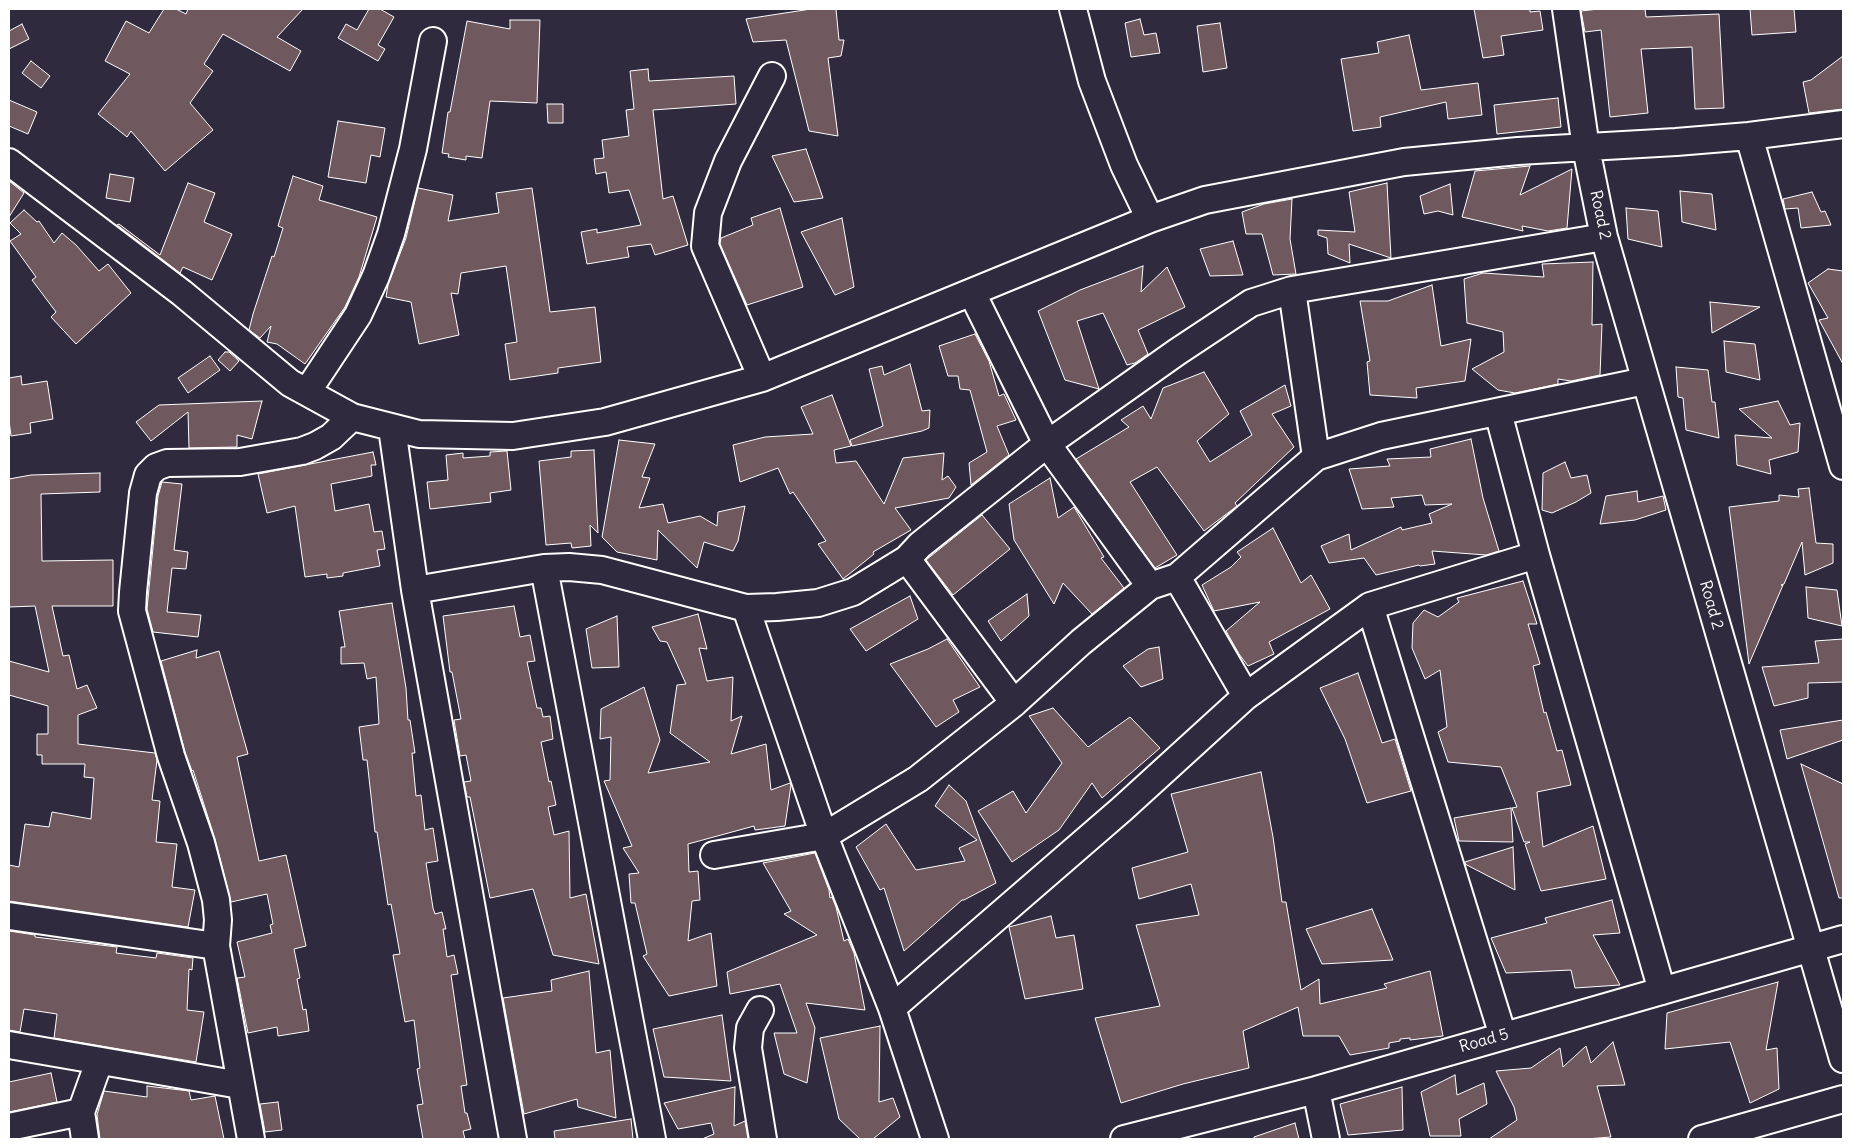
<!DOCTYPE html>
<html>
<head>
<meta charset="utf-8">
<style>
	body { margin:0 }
	#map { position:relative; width:1852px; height:1148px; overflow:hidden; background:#2f2a3d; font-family:Delius,sans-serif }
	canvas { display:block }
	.frame { position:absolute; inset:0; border:10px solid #fff; pointer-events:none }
</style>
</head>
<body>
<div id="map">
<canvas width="1852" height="1148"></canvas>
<div class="frame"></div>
</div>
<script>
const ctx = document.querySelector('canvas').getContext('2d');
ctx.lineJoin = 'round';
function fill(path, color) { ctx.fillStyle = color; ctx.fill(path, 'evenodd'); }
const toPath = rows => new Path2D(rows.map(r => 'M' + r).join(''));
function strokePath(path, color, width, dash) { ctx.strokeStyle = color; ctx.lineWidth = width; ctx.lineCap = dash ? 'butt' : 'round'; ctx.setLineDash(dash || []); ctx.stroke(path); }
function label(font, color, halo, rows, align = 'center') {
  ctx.font = font + ' Delius,sans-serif'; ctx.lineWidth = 4.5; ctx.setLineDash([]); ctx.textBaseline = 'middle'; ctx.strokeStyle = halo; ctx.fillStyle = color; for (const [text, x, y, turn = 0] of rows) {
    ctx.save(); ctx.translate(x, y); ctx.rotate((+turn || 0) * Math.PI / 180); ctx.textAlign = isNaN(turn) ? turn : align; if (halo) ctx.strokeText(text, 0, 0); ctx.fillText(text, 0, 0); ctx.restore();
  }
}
const building = toPath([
	[164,9,176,9,186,14,188,9,303,9,277,37,301,51,290,71,223,34,204,64,213,71,190,103,213,130,165,171,131,131,127,137,98,114,130,74,105,61,126,21,149,33,164,9],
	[369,9,380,9,394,17,378,45,385,49,378,61,338,38,346,24,357,30,369,9],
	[811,9,836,9,839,40,844,40,841,56,828,58,838,136,809,131,786,40,753,42,746,19,811,9],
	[1474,9,1530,9,1530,12,1540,11,1543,30,1501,36,1504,55,1483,58,1474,9],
	[1599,9,1645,9,1646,17,1719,14,1724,108,1695,109,1692,47,1641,49,1648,113,1610,117,1601,30,1585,32,1581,11,1599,9],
	[1750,9,1794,9,1796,32,1752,35,1750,9],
	[1140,19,1144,35,1156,33,1160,53,1131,57,1125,23,1140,19],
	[510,20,540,20,537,103,490,101,482,158,466,156,466,160,448,157,449,154,442,153,448,112,450,112,467,21,510,29,510,20],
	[1220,23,1227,68,1203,72,1197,26,1220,23],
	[22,24,29,39,9,49,9,31,22,24],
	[1409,35,1421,90,1478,83,1482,115,1448,119,1446,102,1380,117,1381,127,1353,131,1341,59,1379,53,1377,42,1409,35],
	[1843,56,1843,109,1809,113,1803,82,1811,80,1843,56],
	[31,61,50,76,41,88,22,73,31,61],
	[648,69,649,81,734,76,736,104,653,110,663,199,673,196,688,245,655,255,651,244,627,247,629,257,587,264,581,232,597,229,597,233,641,225,629,190,609,193,606,172,596,174,594,159,604,158,602,140,629,136,626,110,634,109,630,71,648,69],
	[1558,98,1561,127,1497,134,1494,105,1558,98],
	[9,100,37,112,28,134,9,126,9,100],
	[547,104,563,104,563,123,548,123,547,104],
	[338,121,385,128,380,157,371,155,366,183,328,177,338,121],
	[806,149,823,198,794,202,772,156,806,149],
	[1530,166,1520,195,1572,169,1567,228,1548,231,1522,226,1523,231,1462,217,1475,171,1530,166],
	[110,174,134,178,130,202,106,198,110,174],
	[293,176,323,186,319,200,377,217,359,277,345,307,305,364,277,344,267,342,271,326,260,338,249,330,253,314,272,256,274,257,283,228,278,226,293,176],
	[9,181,24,193,9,217,9,181],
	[188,183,215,193,204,222,232,234,212,280,183,267,180,273,117,225,119,224,160,255,188,183],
	[1387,183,1391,258,1349,244,1350,263,1328,254,1327,238,1318,235,1318,230,1355,232,1349,192,1387,183],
	[1450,184,1453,215,1438,211,1424,214,1420,196,1450,184],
	[418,188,453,195,448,221,499,213,496,193,532,188,550,312,595,307,601,362,558,368,558,373,510,380,505,344,517,342,506,266,461,273,458,294,451,293,459,335,419,344,411,302,386,297,388,285,406,238,418,188],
	[1680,191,1712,194,1716,230,1682,222,1680,191],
	[1812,192,1821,212,1825,211,1831,225,1801,228,1798,208,1785,209,1783,199,1812,192],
	[1292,199,1290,239,1296,274,1273,275,1262,234,1246,234,1242,212,1264,204,1292,199],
	[780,208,803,287,747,305,720,244,721,238,753,225,751,218,780,208],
	[1626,208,1658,211,1662,247,1628,239,1626,208],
	[24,210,37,222,39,221,54,243,62,233,76,245,99,271,108,264,131,293,76,344,51,317,56,312,32,280,36,277,10,241,21,234,10,223,24,210],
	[842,218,854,287,835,295,801,232,842,218],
	[1233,241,1243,275,1210,276,1200,249,1233,241],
	[1593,262,1592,325,1602,324,1600,375,1571,381,1558,379,1558,384,1515,393,1498,390,1472,369,1504,352,1503,332,1467,323,1464,279,1483,273,1544,277,1542,264,1593,262],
	[1143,266,1141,292,1167,267,1185,307,1138,330,1148,354,1135,363,1127,365,1103,313,1077,321,1099,389,1065,380,1038,311,1080,290,1143,266],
	[1828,269,1843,271,1843,364,1819,320,1828,318,1808,283,1828,269],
	[1432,285,1441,346,1471,339,1465,381,1416,388,1417,398,1370,395,1367,362,1370,361,1360,301,1388,301,1432,285],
	[1710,302,1760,307,1712,333,1710,302],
	[975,334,989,361,999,396,1004,394,1016,420,997,426,1009,455,971,485,969,463,987,452,970,390,960,389,958,376,948,376,939,346,975,334],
	[1724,341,1755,344,1760,380,1726,372,1724,341],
	[225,352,229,352,239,361,230,371,218,360,225,352],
	[210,356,220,370,188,393,178,378,210,356],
	[910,364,922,411,930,410,929,428,922,431,852,446,850,440,883,426,869,369,882,366,884,375,910,364],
	[1676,367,1708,370,1712,402,1715,402,1719,438,1686,430,1683,398,1678,397,1676,367],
	[1204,372,1229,414,1197,441,1210,462,1252,435,1240,411,1285,385,1291,406,1272,414,1294,447,1235,503,1237,506,1204,531,1157,467,1130,482,1177,555,1155,568,1076,459,1129,427,1121,420,1143,406,1151,419,1163,388,1204,372],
	[21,376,22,385,47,381,53,419,30,423,31,433,11,436,9,420,9,378,21,376],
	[832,395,851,446,834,450,836,463,856,461,884,504,903,458,944,453,942,480,948,476,956,487,949,498,895,508,911,530,873,552,874,554,843,579,818,544,826,541,793,492,790,494,778,468,740,482,733,445,765,437,813,434,801,407,832,395],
	[262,401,252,439,237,435,237,447,189,448,188,412,151,441,136,422,159,405,262,401],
	[1778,401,1790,425,1800,423,1798,452,1769,460,1771,474,1737,465,1735,435,1772,438,1739,409,1778,401],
	[1471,439,1483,498,1499,551,1486,555,1432,551,1435,564,1420,566,1419,565,1376,575,1364,558,1329,563,1321,546,1349,534,1351,550,1401,527,1402,530,1432,523,1429,514,1452,504,1425,505,1422,495,1391,498,1394,507,1362,509,1349,469,1390,466,1387,459,1431,457,1430,449,1471,439],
	[619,440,655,444,642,477,650,478,639,508,663,504,668,523,700,516,717,526,718,512,745,506,738,541,733,551,704,542,697,568,658,530,657,560,617,552,602,537,619,440],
	[594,450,598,533,590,525,591,546,572,548,571,543,546,545,539,461,571,457,571,451,594,450],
	[507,451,511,490,490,493,491,502,430,509,427,482,448,480,446,455,463,453,463,458,490,456,490,452,507,451],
	[373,452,376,465,371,465,372,476,331,484,335,511,369,504,374,532,382,531,385,549,377,550,380,566,343,573,343,576,327,578,327,574,305,577,295,506,267,513,258,474,373,452],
	[1565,462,1571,478,1587,475,1591,493,1576,502,1552,513,1542,510,1543,473,1565,462],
	[100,473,100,492,41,494,42,561,113,560,113,606,52,606,63,656,69,655,77,689,87,685,97,708,78,715,78,744,155,753,157,760,152,800,160,801,156,842,177,844,172,887,195,890,188,927,9,901,9,865,19,867,25,824,49,827,52,812,91,819,94,778,84,777,85,764,42,764,42,755,37,755,37,734,48,734,48,706,9,695,9,661,49,672,35,606,9,607,9,479,31,475,100,473],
	[1050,478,1058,518,1074,507,1104,557,1101,558,1124,588,1092,614,1063,583,1054,604,1014,540,1009,504,1050,478],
	[162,482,182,484,174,550,188,552,186,569,172,568,167,612,201,615,198,637,153,632,147,609,158,496,162,482],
	[1809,488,1816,543,1833,544,1833,563,1805,575,1802,542,1784,584,1781,585,1783,585,1749,664,1729,507,1779,501,1779,495,1799,497,1798,489,1809,488],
	[1637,491,1638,502,1663,496,1666,510,1635,520,1600,524,1606,496,1637,491],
	[982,515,1010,549,953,595,926,560,982,515],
	[1273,528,1301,583,1311,575,1330,609,1269,642,1274,654,1248,666,1239,654,1226,631,1260,602,1214,611,1202,585,1231,567,1241,557,1237,552,1273,528],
	[1523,581,1537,624,1528,624,1540,664,1533,666,1544,713,1546,712,1557,751,1562,750,1571,785,1537,792,1543,847,1593,826,1606,879,1541,891,1525,844,1530,842,1524,842,1512,808,1517,807,1501,767,1448,762,1438,732,1447,727,1440,670,1425,679,1412,648,1413,623,1424,610,1438,617,1459,602,1457,598,1523,581],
	[1806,587,1837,590,1842,626,1808,618,1806,587],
	[1027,594,1029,616,1001,641,988,621,1027,594],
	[910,596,918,619,866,651,850,629,910,596],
	[392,603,406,688,408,720,410,720,415,753,412,753,416,796,421,795,425,830,433,828,438,861,426,863,433,908,435,914,442,912,446,929,443,929,447,957,454,955,458,974,451,975,467,1085,461,1086,465,1113,467,1113,471,1129,463,1131,465,1139,423,1139,417,1105,423,1104,417,1069,420,1068,414,1020,405,1022,393,955,400,954,391,904,388,905,377,832,375,832,367,760,363,760,359,727,379,724,376,677,367,679,364,663,341,664,341,647,345,647,339,611,392,603],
	[514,606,520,637,530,635,535,661,527,662,537,708,541,708,543,717,550,716,553,739,541,742,549,782,551,781,556,805,548,807,554,835,569,831,570,898,586,894,599,964,553,955,533,889,490,898,470,797,467,797,464,782,471,781,466,755,460,756,454,720,461,719,452,672,450,672,443,616,514,606],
	[698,614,707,649,699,648,707,681,733,677,731,721,742,716,731,754,766,744,771,790,790,783,791,785,785,826,755,830,754,826,688,844,689,872,698,871,700,900,692,901,688,941,711,933,717,986,669,996,643,956,647,954,635,903,631,903,629,874,639,873,623,848,632,846,604,781,610,780,611,737,600,739,601,709,644,687,660,740,648,773,710,762,670,733,677,685,686,684,667,642,660,641,652,627,698,614],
	[617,616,619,667,592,668,586,629,617,616],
	[947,639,980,687,953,700,959,712,936,727,890,664,928,649,947,639],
	[1843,639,1843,682,1808,683,1808,698,1774,706,1762,667,1819,663,1815,641,1843,639],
	[1159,647,1163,679,1141,687,1123,666,1148,649,1159,647],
	[197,650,196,658,219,651,248,754,237,757,259,861,286,855,306,946,294,949,300,978,297,979,303,1010,306,1009,309,1031,278,1036,277,1027,248,1033,237,978,245,977,237,942,272,933,270,925,273,924,267,894,231,902,215,839,193,770,192,771,185,752,161,661,197,650],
	[1358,673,1382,743,1395,739,1411,791,1367,803,1345,739,1320,688,1358,673],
	[1053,708,1088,747,1130,717,1160,748,1102,798,1092,783,1059,830,1012,862,978,811,1013,791,1026,813,1062,763,1029,716,1053,708],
	[1843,720,1843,740,1787,759,1780,730,1843,720],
	[1801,764,1843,784,1843,898,1839,898,1801,764],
	[1261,772,1273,837,1282,902,1286,902,1301,990,1319,979,1320,1004,1387,988,1384,984,1430,971,1443,1036,1410,1040,1410,1038,1400,1039,1400,1041,1389,1043,1389,1048,1350,1055,1339,1036,1303,1036,1298,1007,1243,1031,1249,1068,1183,1084,1121,1103,1095,1018,1160,1006,1136,925,1199,915,1191,884,1139,899,1132,868,1188,852,1171,794,1261,772],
	[949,785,966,801,996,883,964,900,962,900,904,951,884,888,880,890,856,847,886,824,916,870,965,861,959,848,977,840,935,806,949,785],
	[1511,808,1513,842,1459,841,1454,818,1511,808],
	[1513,847,1515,890,1465,864,1465,862,1513,847],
	[815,853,829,890,830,898,832,897,836,907,844,941,848,939,854,953,865,1010,806,1003,815,1028,807,1083,784,1074,774,1033,797,1033,780,984,730,994,727,972,817,935,784,914,791,911,763,863,815,853],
	[1612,900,1620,933,1593,935,1620,985,1575,988,1571,970,1506,973,1491,938,1547,923,1545,918,1612,900],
	[1372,909,1393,960,1322,964,1306,929,1372,909],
	[1051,916,1056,938,1074,935,1083,989,1025,999,1009,927,1051,916],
	[9,931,35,935,35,937,117,947,116,953,156,958,157,953,193,958,192,970,189,969,187,1010,204,1012,196,1062,54,1038,57,1014,24,1009,20,1032,9,1030,9,931],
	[589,971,596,1053,610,1050,616,1118,578,1107,577,1099,524,1114,503,998,552,991,551,980,589,971],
	[1778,982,1766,1050,1777,1048,1779,1089,1750,1103,1730,1042,1665,1049,1667,1013,1778,982],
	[722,1015,731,1081,664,1077,653,1029,722,1015],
	[880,1026,879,1102,893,1098,900,1117,873,1139,860,1139,839,1119,820,1038,880,1026],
	[1613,1042,1625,1085,1597,1086,1611,1137,1586,1139,1489,1139,1517,1120,1514,1107,1496,1071,1531,1068,1560,1048,1563,1067,1586,1046,1591,1063,1613,1042],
	[51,1073,57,1102,9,1112,9,1082,51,1073],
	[1455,1075,1457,1095,1484,1083,1487,1104,1459,1119,1461,1136,1430,1136,1421,1092,1455,1075],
	[147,1086,189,1091,191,1100,215,1096,224,1139,100,1139,97,1115,104,1091,147,1097,147,1086],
	[735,1087,734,1126,745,1121,748,1139,702,1139,714,1134,711,1123,678,1129,664,1103,735,1087],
	[1402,1087,1403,1130,1348,1135,1340,1104,1402,1087],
	[278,1102,282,1130,265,1132,260,1104,278,1102],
	[631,1119,633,1139,555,1139,554,1131,631,1119],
	[1295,1123,1299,1139,1254,1139,1254,1137,1295,1123]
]);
fill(building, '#6f585e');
strokePath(building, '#fff', 1);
const minor = toPath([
	[1073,9,1092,81,1124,165,1150,219],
	[1566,9,1586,148,1604,237,1843,1059],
	[1749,136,1843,466],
	[9,162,182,293,290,383,352,417,419,434,513,436,605,422,762,378,1150,219,1205,200,1404,162,1518,151,1676,142,1749,136,1843,124],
	[1292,290,1316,457],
	[972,293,1047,444,1150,586],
	[762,378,705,246,708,213,728,161,772,76],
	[307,392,358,315,376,276,391,234,413,149,433,41],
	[1498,412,1536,555,1662,991],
	[392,428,415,590,513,1139],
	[907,559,1014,703],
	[544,568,652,1139],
	[1177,577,1246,696],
	[415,590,544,568,569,567,602,570,746,608,777,607,818,603,853,592,907,559,920,545,1047,444,1177,352,1251,303,1292,290,1604,237],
	[1370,606,1503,1036],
	[746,608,824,836,892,1008,935,1139],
	[714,855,824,836,918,779,1014,703,1081,642,1150,586,1177,577,1316,457,1381,436,1645,381],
	[9,916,216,946],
	[892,1008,1122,809,1246,696,1370,606,1536,555],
	[760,1010,750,1028,748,1048,763,1139],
	[9,1045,240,1085],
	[1316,1090,1326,1139],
	[9,1127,81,1112],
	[85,1139,81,1112,99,1062],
	[251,1139,216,946,218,920,216,900,201,843,171,756,132,611,133,592,143,493,148,475,156,467,167,463,240,462,302,451,315,446,331,437,352,417],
	[1124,1139,1316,1090,1843,939],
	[1702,1139,1843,1099]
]);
strokePath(minor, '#fff', 30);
strokePath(minor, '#2f2a3d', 26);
label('16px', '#fff', '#2f2a3d', [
	["Road 2",1600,215,78],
	["Road 2",1711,605,74],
	["Road 5",1484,1041,-16]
]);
</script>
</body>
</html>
